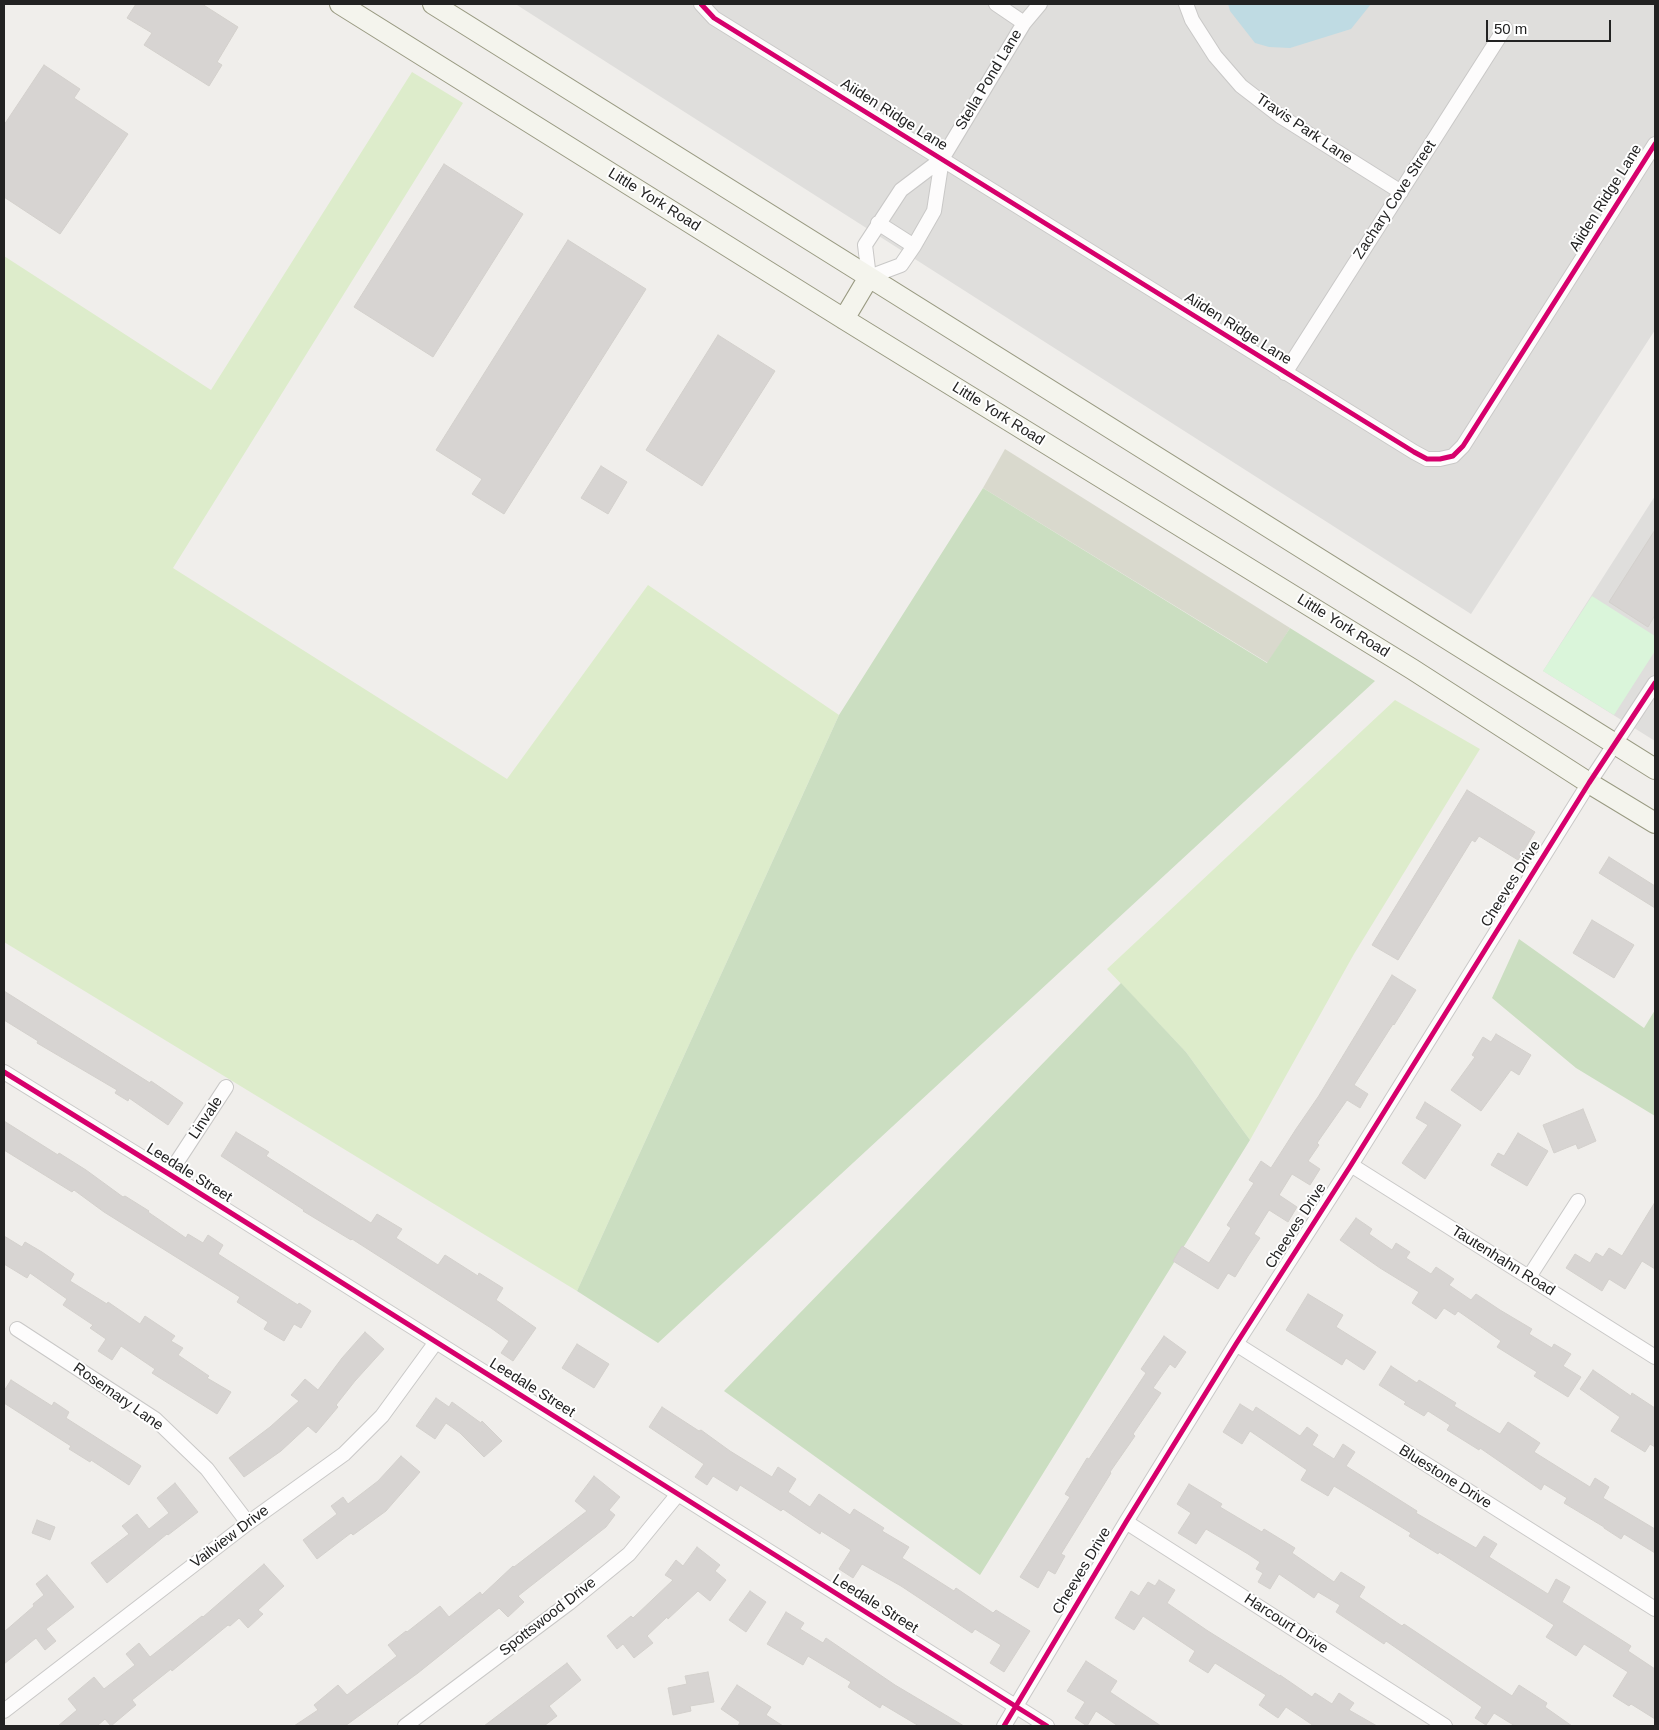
<!DOCTYPE html>
<html>
<head>
<meta charset="utf-8">
<style>
	body { margin:0 }
	#map { position:relative; width:1659px; height:1730px; overflow:hidden; background:#f0eeeb; font-family:Helvetica,sans-serif }
	canvas { display:block }
	.frame { position:absolute; inset:0; border:5px solid #222; pointer-events:none }
	.scale { position:absolute; left:1486px; top:20px; width:125px; height:22px; box-sizing:border-box; border:2px solid #222; border-top:0; padding-left:6px; font-size:15px; line-height:18px; white-space:nowrap; color:#222; -webkit-text-stroke:4px #fff; paint-order:stroke }
</style>
</head>
<body>
<div id="map">
<canvas width="1659" height="1730"></canvas>
<div class="frame"></div>
<div class="scale">50 m</div>
</div>
<script>
const ctx = document.querySelector('canvas').getContext('2d');
ctx.lineJoin = 'round';
function fill(path, color) { ctx.fillStyle = color; ctx.fill(path, 'evenodd'); }
const toPath = rows => new Path2D(rows.map(r => 'M' + r).join(''));
function strokePath(path, color, width, dash) { ctx.strokeStyle = color; ctx.lineWidth = width; ctx.lineCap = dash ? 'butt' : 'round'; ctx.setLineDash(dash || []); ctx.stroke(path); }
function label(font, color, halo, rows, align = 'center') {
  ctx.font = font + ' Helvetica,sans-serif'; ctx.lineWidth = 4; ctx.setLineDash([]); ctx.textBaseline = 'middle'; ctx.strokeStyle = halo; ctx.fillStyle = color; for (const [text, x, y, turn = 0] of rows) {
    ctx.save(); ctx.translate(x, y); ctx.rotate((+turn || 0) * Math.PI / 180); ctx.textAlign = isNaN(turn) ? turn : align; if (halo) ctx.strokeText(text, 0, 0); ctx.fillText(text, 0, 0); ctx.restore();
  }
}
fill(toPath([
	[518,4,1655,4,1655,330,1471,614,517,5],
	[1655,496,1655,741,1543,671]
]), '#dfdedc');
fill(toPath([
	[1005,449,1290,628,1268,663,983,488]
]), '#d9d9cd');
fill(toPath([
	[412,72,463,103,173,568,507,779,648,585,839,715,577,1291,4,942,4,256,211,390],
	[1395,700,1480,749,1354,954,1250,1140,1186,1052,1107,969]
]), '#ddeccb');
fill(toPath([
	[983,488,1267,663,1290,628,1375,681,658,1343,577,1291,839,715],
	[1519,939,1644,1028,1655,1010,1655,1116,1576,1068,1492,998],
	[1121,983,1186,1052,1250,1140,980,1575,724,1391]
]), '#cbdec1');
fill(toPath([
	[1592,596,1655,636,1655,651,1614,715,1543,671]
]), '#daf5da');
fill(toPath([
	[1228,4,1371,4,1351,29,1290,48,1269,47,1255,43,1230,11]
]), '#bfdbe3');
const building = toPath([
	[136,4,202,4,238,27,217,62,222,65,209,86,144,45,152,33,127,18,136,4],
	[44,65,80,89,74,98,128,134,60,234,4,197,4,125,44,65],
	[444,164,523,214,433,357,354,307,444,164],
	[568,240,646,289,504,514,472,494,482,479,436,450,568,240],
	[718,335,775,371,702,486,646,450,718,335],
	[601,466,627,482,608,514,581,498,601,466],
	[1655,530,1655,615,1648,627,1609,602,1655,530],
	[1467,790,1535,832,1518,860,1479,836,1475,842,1472,840,1398,960,1372,945,1467,790],
	[1609,857,1655,886,1655,908,1599,873,1609,857],
	[1592,920,1634,945,1614,978,1573,953,1592,920],
	[1392,975,1416,990,1394,1025,1393,1024,1354,1085,1368,1094,1360,1108,1347,1100,1317,1143,1319,1145,1308,1161,1320,1169,1310,1185,1292,1174,1279,1195,1297,1207,1288,1222,1269,1210,1254,1234,1260,1238,1248,1256,1235,1277,1228,1273,1218,1289,1173,1261,1182,1246,1209,1263,1231,1228,1227,1225,1254,1183,1249,1180,1261,1161,1271,1168,1296,1129,1318,1097,1392,975],
	[4,991,150,1083,151,1081,183,1103,168,1125,129,1098,128,1101,115,1093,117,1090,37,1043,38,1041,4,1020,4,991],
	[1496,1034,1531,1055,1519,1075,1511,1070,1481,1111,1451,1090,1475,1057,1472,1055,1483,1037,1491,1042,1496,1034],
	[1425,1102,1461,1125,1425,1179,1402,1163,1428,1125,1416,1118,1425,1102],
	[1583,1109,1596,1141,1578,1149,1576,1144,1554,1153,1543,1125,1583,1109],
	[4,1121,58,1155,59,1153,86,1170,123,1197,125,1196,149,1211,148,1212,186,1238,188,1234,203,1243,208,1235,223,1245,218,1254,298,1305,299,1303,311,1311,301,1328,294,1324,284,1341,264,1329,268,1322,237,1302,240,1297,104,1212,74,1190,72,1192,4,1150,4,1121],
	[236,1132,269,1152,266,1156,371,1223,377,1214,402,1229,396,1238,438,1265,445,1255,478,1276,479,1273,503,1288,496,1300,536,1328,513,1361,501,1353,509,1341,491,1328,352,1239,351,1240,303,1211,304,1210,221,1156,236,1132],
	[1518,1133,1548,1151,1527,1186,1491,1165,1498,1153,1504,1156,1518,1133],
	[1655,1202,1655,1269,1642,1261,1625,1289,1609,1279,1602,1291,1566,1268,1575,1254,1590,1263,1596,1253,1603,1257,1609,1248,1622,1256,1655,1202],
	[1356,1218,1372,1229,1369,1234,1392,1250,1396,1243,1410,1252,1406,1258,1431,1274,1436,1267,1454,1279,1449,1285,1471,1300,1476,1294,1500,1310,1532,1329,1529,1334,1552,1348,1554,1344,1571,1354,1563,1366,1581,1377,1568,1397,1534,1376,1537,1372,1497,1347,1501,1341,1458,1311,1455,1315,1444,1308,1436,1319,1412,1303,1419,1292,1380,1268,1340,1240,1356,1218],
	[4,1236,22,1247,25,1242,42,1252,74,1274,70,1281,107,1304,108,1302,140,1324,145,1316,175,1336,171,1341,183,1348,178,1355,209,1376,207,1378,231,1392,217,1414,152,1373,155,1369,121,1346,112,1360,98,1351,106,1339,90,1328,93,1325,63,1305,67,1299,30,1273,27,1278,4,1264,4,1236],
	[1308,1294,1343,1315,1336,1327,1376,1352,1364,1370,1346,1358,1342,1365,1286,1330,1308,1294],
	[365,1332,384,1349,355,1381,336,1405,338,1407,316,1433,308,1426,281,1451,244,1477,229,1458,270,1427,299,1401,291,1395,305,1379,318,1390,342,1358,365,1332],
	[1164,1336,1186,1352,1175,1368,1170,1364,1153,1388,1161,1393,1133,1434,1135,1436,1110,1472,1111,1473,1061,1554,1065,1556,1055,1574,1048,1570,1038,1588,1020,1577,1070,1497,1065,1494,1087,1458,1089,1459,1146,1373,1141,1369,1164,1336],
	[577,1344,609,1364,594,1388,562,1368,577,1344],
	[1391,1366,1417,1383,1419,1380,1456,1403,1454,1406,1500,1434,1508,1422,1540,1443,1534,1452,1590,1487,1595,1478,1609,1487,1603,1498,1655,1529,1655,1553,1624,1534,1621,1539,1604,1528,1604,1527,1564,1503,1567,1498,1544,1484,1541,1490,1480,1448,1479,1450,1447,1430,1450,1425,1428,1411,1424,1416,1404,1404,1406,1402,1379,1385,1391,1366],
	[1593,1370,1631,1396,1632,1393,1655,1408,1655,1447,1650,1444,1645,1452,1611,1431,1620,1417,1580,1389,1593,1370],
	[11,1380,52,1406,54,1402,69,1412,66,1418,141,1466,129,1485,91,1460,90,1462,69,1449,71,1446,4,1403,4,1391,11,1380],
	[436,1398,449,1407,452,1402,481,1423,482,1421,502,1441,484,1457,460,1433,446,1423,435,1439,416,1426,436,1398],
	[1240,1404,1253,1412,1256,1407,1300,1436,1307,1427,1318,1435,1312,1445,1334,1459,1343,1444,1355,1452,1346,1466,1417,1511,1416,1513,1476,1548,1484,1536,1497,1544,1489,1557,1548,1594,1556,1579,1570,1587,1562,1602,1631,1646,1628,1651,1655,1669,1655,1719,1631,1704,1629,1706,1613,1696,1628,1672,1584,1644,1576,1656,1546,1637,1554,1625,1439,1552,1438,1554,1409,1536,1411,1533,1334,1486,1328,1496,1301,1480,1307,1470,1250,1431,1242,1444,1223,1432,1240,1404],
	[662,1407,699,1431,701,1430,730,1451,772,1477,778,1467,796,1479,788,1492,810,1507,819,1494,850,1515,854,1509,884,1528,882,1531,909,1547,902,1558,954,1591,956,1588,993,1613,996,1610,1030,1631,1004,1672,990,1663,1001,1645,975,1629,972,1633,901,1586,862,1564,853,1578,839,1569,851,1550,821,1531,820,1534,783,1509,781,1511,740,1485,737,1491,713,1476,707,1485,695,1477,704,1464,649,1427,662,1407],
	[401,1456,420,1472,386,1511,353,1535,351,1533,317,1559,303,1540,337,1514,331,1506,343,1497,348,1504,378,1481,401,1456],
	[594,1476,620,1497,609,1510,615,1515,606,1527,518,1596,524,1602,508,1617,499,1608,418,1673,345,1726,294,1726,318,1710,314,1705,338,1685,347,1695,397,1656,388,1645,406,1631,407,1632,440,1606,449,1617,480,1592,482,1595,513,1566,514,1567,587,1511,575,1501,594,1476],
	[175,1483,198,1512,168,1535,167,1534,107,1583,91,1563,129,1534,122,1526,137,1514,149,1529,169,1513,157,1498,175,1483],
	[1189,1484,1222,1504,1220,1507,1262,1532,1264,1529,1295,1548,1292,1553,1334,1582,1341,1572,1365,1587,1359,1597,1402,1626,1404,1624,1512,1696,1519,1685,1547,1703,1545,1707,1572,1726,1515,1726,1494,1713,1486,1725,1475,1718,1482,1707,1386,1641,1384,1644,1336,1612,1340,1605,1318,1592,1314,1598,1279,1574,1270,1589,1258,1582,1263,1573,1256,1569,1260,1562,1248,1554,1206,1529,1196,1544,1178,1533,1191,1513,1177,1504,1189,1484],
	[37,1520,55,1527,50,1540,32,1533,37,1520],
	[697,1547,720,1565,715,1571,726,1580,710,1601,698,1591,668,1619,667,1617,647,1636,653,1643,634,1658,623,1644,617,1649,607,1636,631,1616,633,1618,673,1580,665,1575,676,1560,683,1566,697,1547],
	[264,1564,284,1586,258,1610,263,1614,248,1628,239,1618,230,1626,228,1625,172,1671,171,1669,132,1700,136,1705,111,1726,105,1719,97,1726,58,1726,77,1710,68,1699,94,1677,104,1689,135,1665,126,1654,139,1643,150,1657,202,1616,203,1617,264,1564],
	[47,1575,74,1607,46,1629,56,1641,45,1650,36,1638,4,1664,4,1632,34,1606,33,1604,44,1595,36,1584,47,1575],
	[1159,1580,1175,1590,1167,1603,1208,1631,1280,1676,1280,1675,1312,1697,1315,1693,1332,1704,1339,1693,1354,1703,1349,1710,1377,1726,1314,1726,1286,1707,1278,1718,1259,1705,1266,1695,1215,1663,1208,1673,1189,1661,1195,1651,1143,1616,1134,1630,1115,1618,1131,1591,1139,1596,1148,1582,1155,1586,1159,1580],
	[750,1591,766,1602,746,1632,729,1620,750,1591],
	[786,1612,804,1623,800,1629,823,1643,826,1638,895,1685,964,1726,919,1726,882,1704,880,1708,848,1687,851,1682,808,1656,803,1665,767,1644,786,1612],
	[1086,1661,1117,1681,1110,1692,1161,1726,1118,1726,1096,1711,1087,1726,1075,1718,1085,1702,1067,1691,1086,1661],
	[567,1663,581,1680,549,1706,557,1716,544,1726,484,1726,567,1663],
	[708,1672,714,1702,690,1706,691,1711,673,1715,668,1688,687,1684,685,1676,708,1672],
	[737,1685,771,1707,766,1715,783,1726,738,1726,740,1722,721,1709,737,1685]
]);
fill(building, '#d7d4d2');
strokePath(building, '#d3d0cc', 1);
const street = toPath([
	[701,4,714,18,1414,452,1427,459,1440,459,1453,456,1463,446,1655,144],
	[996,4,1024,23],
	[1186,4,1192,20,1215,56,1241,86,1280,116,1401,192],
	[942,159,934,211,914,246,901,265,869,277,865,245,901,190,942,159],
	[942,159,1024,23,1040,4],
	[878,223,914,246],
	[1285,373,1505,28],
	[4,1072,169,1174,1047,1726],
	[1351,1165,1655,1357],
	[169,1174,226,1087],
	[1529,1277,1578,1201],
	[17,1329,155,1419,207,1469,248,1523],
	[1236,1344,1655,1609],
	[1126,1522,1445,1726],
	[4,1711,248,1523,344,1454,382,1416,436,1342],
	[405,1726,569,1603,629,1554,678,1494],
	[1004,1726,1126,1522,1236,1344,1351,1165,1589,783,1655,683]
]);
const secondary = toPath([
	[340,4,844,319,1412,669,1589,783,1655,823],
	[433,4,1655,769],
	[844,319,869,277]
]);
strokePath(street, '#c9c8c7', 16);
strokePath(secondary, '#999a82', 22);
strokePath(street, '#fdfcfc', 14);
strokePath(secondary, '#f4f4ed', 20);
strokePath(toPath([
	[701,4,714,18,1414,452,1427,459,1440,459,1453,456,1463,446,1655,144],
	[4,1072,169,1174,1047,1726],
	[1004,1726,1126,1522,1236,1344,1351,1165,1589,783,1655,683]
]), '#d6006c', 5);
label('15px', '#222', '#fff', [
	["Stella Pond Lane",989,80,-59],
	["Aiiden Ridge Lane",894,115,32],
	["Travis Park Lane",1304,129,34],
	["Aiiden Ridge Lane",1606,198,-58],
	["Little York Road",654,200,32],
	["Zachary Cove Street",1395,200,-57],
	["Aiiden Ridge Lane",1238,329,32],
	["Little York Road",998,414,32],
	["Little York Road",1343,626,32],
	["Cheeves Drive",1511,884,-58],
	["Linvale",206,1118,-56],
	["Leedale Street",189,1173,32],
	["Cheeves Drive",1296,1226,-57],
	["Tautenhahn Road",1503,1261,32],
	["Leedale Street",532,1388,32],
	["Rosemary Lane",118,1397,35],
	["Bluestone Drive",1445,1477,32],
	["Vailview Drive",230,1537,-37],
	["Cheeves Drive",1082,1571,-59],
	["Leedale Street",875,1604,32],
	["Spottswood Drive",548,1617,-38],
	["Harcourt Drive",1286,1624,33]
]);
</script>
</body>
</html>
